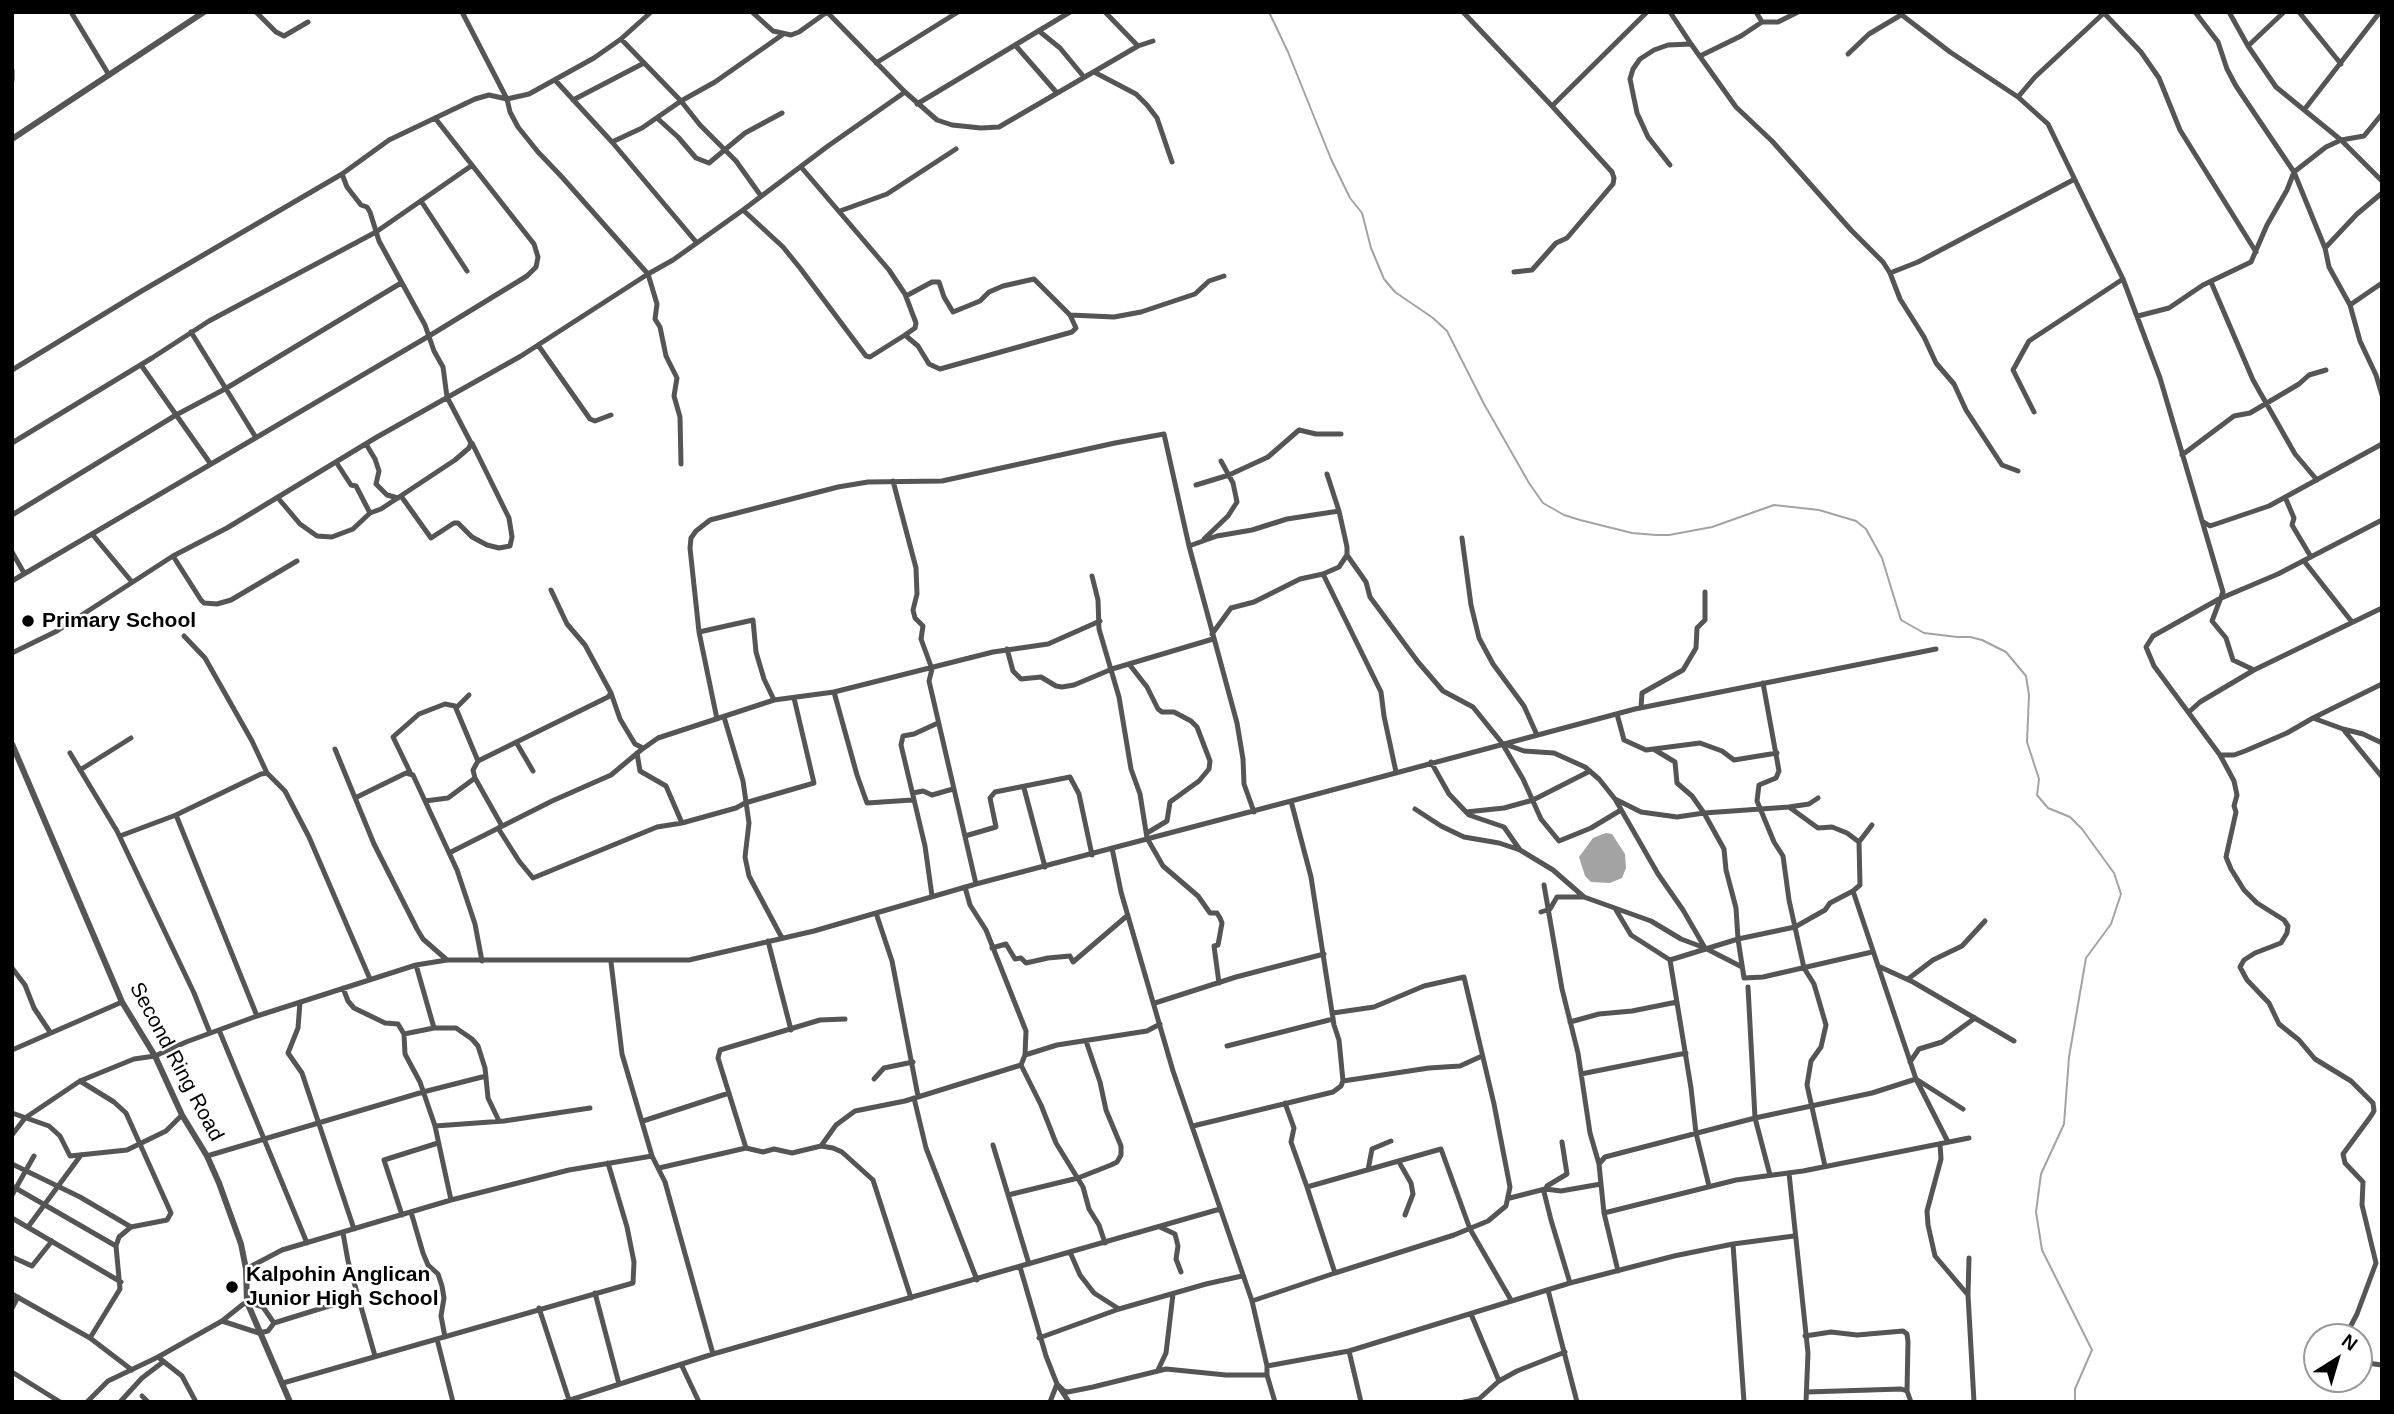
<!DOCTYPE html>
<html>
<head>
<meta charset="utf-8">
<style>
	body { margin:0 }
	#map { position:relative; width:2394px; height:1414px; overflow:hidden; background:#fff; font-family:Helvetica,sans-serif }
	canvas { display:block }
	.frame { position:absolute; inset:0; border:14px solid #000; pointer-events:none }
	.north { position:absolute; left:2303px; top:1323px; width:70px; height:70px; box-sizing:border-box; background:#fff; border:2px solid #999; border-radius:50%; rotate:37deg; font-size:19px; font-weight:700; line-height:28px; text-align:center; color:#000 }
	.north::after { content:''; display:block; margin:auto; width:24px; height:32px; background:#000; clip-path:polygon(50% 0,100% 100%,50% 72%,0 100%) }
</style>
</head>
<body>
<div id="map">
<canvas width="2394" height="1414"></canvas>
<div class="frame"></div>
<div class="north">N</div>
</div>
<script>
const ctx = document.querySelector('canvas').getContext('2d');
ctx.lineJoin = 'round';
function fill(path, color) { ctx.fillStyle = color; ctx.fill(path, 'evenodd'); }
const toPath = rows => new Path2D(rows.map(r => 'M' + r).join(''));
function strokePath(path, color, width, dash) { ctx.strokeStyle = color; ctx.lineWidth = width; ctx.lineCap = dash ? 'butt' : 'round'; ctx.setLineDash(dash || []); ctx.stroke(path); }
function label(font, color, halo, rows, align = 'center') {
  ctx.font = font + ' Helvetica,sans-serif'; ctx.lineWidth = 5; ctx.setLineDash([]); ctx.textBaseline = 'middle'; ctx.strokeStyle = halo; ctx.fillStyle = color; for (const [text, x, y, turn = 0] of rows) {
    ctx.save(); ctx.translate(x, y); ctx.rotate((+turn || 0) * Math.PI / 180); ctx.textAlign = isNaN(turn) ? turn : align; if (halo) ctx.strokeText(text, 0, 0); ctx.fillText(text, 0, 0); ctx.restore();
  }
}
fill(toPath([
	[1606,833,1612,834,1625,854,1626,868,1622,878,1610,883,1591,882,1585,876,1579,857,1593,838]
]), '#a3a3a3');
strokePath(toPath([
	[1269,12,1288,52,1331,159,1350,198,1362,213,1371,248,1384,279,1395,292,1433,318,1447,331,1484,404,1529,483,1543,503,1564,515,1580,520,1632,533,1656,535,1669,535,1712,527,1774,505,1819,510,1856,521,1866,529,1882,558,1901,620,1924,633,1957,637,1970,637,1982,640,2006,652,2026,676,2029,695,2027,742,2039,779,2037,795,2048,808,2070,817,2082,829,2114,873,2121,894,2111,924,2086,958,2069,1057,2064,1124,2041,1174,2036,1212,2042,1250,2092,1350,2075,1389,2075,1402]
]), '#a3a3a3', 2);
strokePath(toPath([
	[71,12,109,75],
	[256,12,276,32,284,36,308,22],
	[462,12,507,99,510,112,518,127,538,152,561,176,648,274,657,304,655,319,660,327,666,356,677,378,674,396,680,417,681,464],
	[752,12,773,31,791,35,799,32,827,12],
	[827,12,905,92,937,120,952,125,981,128,999,127,1138,46,1153,41],
	[1105,12,1138,46],
	[1463,12,1552,106,1612,172,1614,178,1613,184,1567,238,1556,243,1532,270,1514,272],
	[1670,12,1691,44],
	[1756,12,1762,22],
	[1898,12,1950,52,2018,97,2048,124,2123,279,2160,378,2223,592,2212,621,2226,638,2233,660,2254,670],
	[2103,12,2141,52,2159,78,2180,130,2256,252],
	[2195,12,2218,42,2227,69,2236,86,2294,172,2325,248,2329,267,2350,305,2360,341,2376,375,2382,395],
	[2229,12,2248,46,2276,87,2341,140,2382,181],
	[2299,12,2341,64],
	[1039,31,1060,48,1084,77],
	[1016,46,1057,93],
	[2248,46,2284,12],
	[1848,54,1869,34,1901,15],
	[1700,56,1741,36,1762,22,1778,22,1798,12],
	[876,63,958,12],
	[12,70,12,80],
	[1094,72,1136,94,1147,105,1157,118,1172,162],
	[555,80,612,142,697,243],
	[2018,97,2035,77,2105,12],
	[573,100,644,63],
	[917,104,1070,12],
	[1552,106,1647,12],
	[2304,110,2380,12],
	[657,118,678,137,696,158,709,163,745,133,782,113],
	[612,142,642,128,681,101,621,39],
	[1670,165,1648,137,1637,113,1630,79,1633,69,1640,59,1654,50,1668,45,1691,44,1736,107,1772,141,1851,230,1883,262,1890,273,1900,299,1924,337,1936,363,1954,384,1966,410,2002,465,2018,471],
	[342,174,347,187,361,205,367,207,370,212,379,241,425,325,434,351,443,367,447,397,471,443,469,448,455,460,381,509,370,513],
	[761,196,736,161,700,125,681,101,715,82,782,35],
	[421,201,467,271],
	[743,210,828,146,905,92],
	[840,211,887,194,956,149],
	[2325,248,2357,214,2382,193],
	[1890,273,1918,262,2073,180],
	[2211,282,2253,380,2295,454,2317,480],
	[2350,305,2382,283],
	[1070,315,1114,317,1141,312,1195,294,1209,281,1224,276],
	[2138,316,2169,308,2203,285,2251,262,2267,225,2287,190,2294,172,2326,147,2341,140,2364,136,2382,114],
	[191,332,255,436],
	[905,335,918,346,929,364,940,369,1072,332,1076,328,1070,315,1034,279,1003,286,989,292,980,301,953,312,944,297,939,282,932,282,906,296],
	[538,345,590,419,595,421,611,415],
	[141,365,210,463],
	[12,370,140,292,342,174,389,140,475,99,489,95,507,99,529,94,594,58,621,39,651,12],
	[2034,412,2013,370,2029,341,2123,279],
	[12,443,152,358,209,321,376,232,471,166],
	[366,444,375,459,379,471,376,484,387,495,398,498],
	[2182,455,2234,416,2250,413,2299,384,2309,375,2326,370],
	[893,481,916,568,917,594,913,610,915,618,923,626,921,639,932,669,929,681,976,884],
	[1196,485,1229,475,1268,457,1299,430,1316,434,1341,434],
	[401,496,431,538,454,523,458,523,472,537,487,545,499,548,510,546,512,537,509,518,472,443],
	[2285,497,2294,518,2292,525,2311,557],
	[278,498,300,524,317,536,332,537,353,529,370,513,356,486,351,485,336,462],
	[12,515,176,415,225,389,401,283],
	[2382,520,2278,574,2219,599,2153,636,2146,647,2154,666,2220,755,2234,755,2245,751,2287,733,2313,718,2343,729,2382,777],
	[2202,521,2210,526,2269,506,2382,444],
	[92,534,132,582],
	[1462,538,1471,605,1479,638,1493,664,1524,706,1537,735],
	[1204,539,1228,516,1237,502,1233,483,1221,461],
	[1189,546,1217,536,1252,530,1287,519,1339,511],
	[12,552,24,573],
	[1347,555,1366,582,1370,597,1418,662,1443,691,1473,707,1502,743,1523,779,1541,819,1559,841,1591,828,1621,810],
	[173,556,201,600,204,603,217,604,231,600,297,561],
	[2304,561,2352,622],
	[1323,574,1381,692,1384,716,1396,772],
	[1092,576,1098,600,1099,629,1119,697,1131,769,1140,794,1147,838,1163,866,1198,896,1210,913,1217,913,1220,918,1222,923,1218,945,1214,946,1219,983],
	[12,581,429,336,527,276,536,267,538,257,534,244,435,118],
	[551,590,567,624,585,645,611,693],
	[699,632,753,620,756,652,764,679,774,700],
	[1212,634,1231,608,1254,602,1300,579,1323,574,1339,567,1347,555,1347,547,1339,511,1327,474],
	[184,636,205,658,252,741,267,773],
	[1007,649,1013,671,1021,679,1041,677,1056,686,1062,687,1074,685,1112,669,1213,639],
	[12,653,57,631,173,556,227,528,377,437,521,356,648,274,673,260,743,210,783,247,800,268,866,356,870,357,905,335,915,328,916,323,905,294,889,270,801,167],
	[1129,664,1147,687,1158,709,1162,712,1174,712,1191,721,1197,727,1210,761,1209,769,1199,781,1170,802,1167,821,1147,833],
	[1763,683,1779,771,1776,778,1759,785,1757,801,1774,842,1783,856,1789,900,1804,968,1814,984,1826,1025,1821,1047,1811,1061,1807,1085,1825,1166],
	[834,692,857,775,867,803,912,800],
	[456,708,469,695],
	[1641,708,1642,693,1683,670,1696,648,1697,628,1705,620,1705,592],
	[2189,712,2200,702,2254,670,2382,608],
	[1617,714,1624,740,1646,750,1700,743,1722,751,1734,760,1777,753],
	[724,717,743,781,749,823,745,857,749,876,782,938],
	[2313,718,2382,684],
	[717,719,699,632,690,548,691,538,696,531,710,520,838,487,868,482,942,481,1115,443,1164,434,1189,546,1237,723,1243,759,1244,784,1254,812],
	[2343,729,2363,734,2382,743],
	[516,742,533,771],
	[1502,743,1524,751,1554,753,1585,767,1599,779,1615,799,1641,812,1677,817,1704,813,1724,849,1726,870,1736,908,1738,939,1744,978,1763,977,1872,952],
	[335,749,374,844,417,929,423,939,447,960],
	[1655,750,1675,762,1677,783,1692,796,1704,813,1789,807,1818,828,1832,827,1847,833,1859,842],
	[70,753,117,831,194,993,210,1033],
	[637,753,640,771,666,786,682,823],
	[2220,755,2234,781,2237,795,2234,806,2236,812,2226,857,2231,869,2244,890,2257,903,2284,920,2288,926,2287,933,2281,943,2255,953,2244,960,2240,967,2247,980,2269,1003,2279,1024,2299,1040,2315,1059,2351,1081,2373,1103,2374,1111,2371,1116,2343,1154,2345,1163,2363,1182,2362,1205,2376,1263,2357,1314,2345,1337],
	[1431,762,1449,794,1469,815,1504,827,1520,850,1553,870,1584,897],
	[80,770,131,738],
	[410,772,393,737,419,714,445,704,455,706,478,761],
	[1024,788,1045,867],
	[913,793,923,791,932,795,953,789],
	[355,798,406,773,413,775,457,870,475,924,482,961],
	[425,801,448,798,475,778],
	[1291,801,1635,709,1936,649],
	[1789,807,1809,804,1818,798],
	[1415,809,1441,826,1464,837,1499,843,1520,850],
	[1466,812,1504,808,1533,800,1590,771],
	[176,815,257,1016],
	[1872,825,1859,842,1860,885,1853,891,1916,1079,1948,1142],
	[502,826,475,778,473,770,478,761,608,697,611,693,620,719,635,744,643,748],
	[498,828,519,861,533,878,657,827,682,823,736,808,745,803,814,783,794,698],
	[120,836,176,815,261,774,267,773,285,791,309,837,370,979],
	[965,836,996,827,990,798,995,792,1070,777,1079,794,1092,855],
	[1112,848,1121,892,1173,1071,1252,1301,1267,1366,1267,1375,1275,1402],
	[449,853,552,801,611,775,641,750,658,738,774,700,834,692,993,652,1048,644,1100,621],
	[1544,885,1562,989,1578,1053,1590,1133,1599,1164],
	[932,896,925,846,901,745,903,736,914,734,938,723],
	[1616,910,1631,935,1670,960],
	[1541,912,1550,909,1557,897,1584,897,1651,921,1681,939,1705,948,1683,910,1658,874,1615,799],
	[876,913,892,961,918,1096],
	[768,941,791,1030],
	[992,948,1006,944,1015,959,1021,958,1026,963,1048,958,1070,956,1073,962,1128,915],
	[1705,948,1742,967],
	[416,965,434,1028],
	[1878,966,1913,982,2014,1041],
	[12,968,25,985,34,1008,50,1032],
	[1908,979,1933,960,1962,946,1985,921],
	[1748,987,1755,1118,1770,1175],
	[343,988,348,1001,354,1008,385,1023,398,1024,404,1034,405,1054,420,1082,435,1126,451,1200],
	[300,1002,298,1028,288,1053,302,1073,354,1229],
	[1155,1003,1236,977,1324,954],
	[1333,1013,1374,1007,1424,986,1464,977,1494,1104,1510,1187,1506,1206,1488,1221,1454,1235,1335,1273],
	[1570,1022,1599,1014,1632,1011,1677,1002],
	[219,1030,307,1243],
	[404,1034,434,1028,456,1028,472,1039,478,1046,485,1068,488,1098,499,1121],
	[1227,1046,1333,1019],
	[12,1050,122,1002],
	[1025,1055,1057,1045,1147,1031,1160,1024],
	[1910,1062,1919,1049,1942,1042,1975,1018],
	[1021,1065,1041,1105,1056,1143,1083,1187,1089,1209,1099,1225,1105,1243],
	[1581,1074,1686,1053],
	[874,1079,884,1068,913,1062],
	[80,1081,114,1102,126,1113,171,1213,167,1220,131,1227,119,1237,116,1246,120,1289,90,1338],
	[1343,1081,1429,1068,1460,1066,1482,1056],
	[914,1098,926,1148,977,1280],
	[1285,1103,1294,1128,1291,1142,1307,1187],
	[12,1113,49,1126,60,1136,70,1156,127,1150,166,1131,182,1115],
	[643,1121,729,1093],
	[435,1126,504,1121,590,1108],
	[12,1135,25,1118,80,1081,134,1059,155,1056,186,1042,257,1016,416,965,447,960,689,960,814,931,976,884,1291,801,1311,877,1334,1025,1339,1040,1343,1081,1341,1086,1333,1092,1193,1126],
	[1562,1142,1567,1174,1547,1186,1544,1192,1551,1220,1570,1283],
	[1940,1144,1941,1159,1927,1211,1928,1225,1935,1256,1968,1295],
	[993,1145,1029,1264],
	[821,1146,836,1125,855,1111,905,1101,1021,1065,1025,1055,1026,1031,986,930,970,905,965,887],
	[746,1148,718,1058,720,1050,820,1020,845,1019],
	[207,1156,423,1092,486,1076],
	[652,1156,665,1182,713,1354],
	[1399,1162,1411,1183,1413,1194,1405,1215],
	[12,1164,80,1197,131,1227],
	[659,1168,746,1148,763,1152,774,1149,792,1153,821,1146,833,1148,842,1152,873,1180,911,1298],
	[1368,1170,1372,1149,1391,1141],
	[1789,1173,1808,1353,1806,1402],
	[12,1186,116,1246],
	[1709,1186,1696,1133,1691,1088,1670,960,1738,939,1795,927,1825,910,1830,903,1853,891],
	[12,1195,34,1156],
	[1008,1195,1078,1178,1111,1165,1117,1162,1121,1155,1121,1146,1106,1110,1100,1082,1086,1041],
	[1510,1198,1545,1189,1561,1191,1601,1184],
	[411,1212,423,1253,428,1265,438,1274,442,1286,444,1298,441,1316,445,1337],
	[1604,1213,1736,1180,1803,1171,1969,1138],
	[402,1215,384,1160,438,1143],
	[12,1218,121,1282],
	[28,1227,81,1155],
	[1160,1227,1175,1234,1178,1246,1176,1259,1181,1272],
	[343,1233,348,1261,375,1356],
	[1733,1244,1744,1402],
	[1070,1252,1080,1275,1094,1293,1119,1309],
	[12,1257,32,1266,52,1241],
	[1969,1258,1968,1295,1974,1402],
	[1020,1267,1046,1356,1057,1384,1064,1391,1068,1392,1093,1387,1166,1369,1226,1375,1267,1375],
	[246,1269,282,1250,451,1200,569,1170,652,1156,622,1054,611,962],
	[1618,1271,1604,1213,1601,1184,1599,1164,1605,1157,1755,1118,1872,1093,1916,1079,1963,1109],
	[1548,1290,1577,1402],
	[595,1293,619,1384],
	[12,1294,90,1338,132,1370],
	[1252,1301,1335,1273,1307,1187,1441,1149,1470,1229,1511,1300],
	[12,1308,18,1297],
	[539,1308,569,1400],
	[1471,1314,1499,1381],
	[222,1321,259,1333,268,1331,274,1323,358,1297],
	[1805,1336,1831,1332,1857,1335,1903,1331,1907,1334,1908,1342,1907,1391],
	[1039,1338,1119,1309,1206,1284,1242,1276],
	[437,1339,453,1402],
	[1349,1351,1361,1402],
	[158,1357,182,1376,196,1402],
	[2359,1362,2382,1365],
	[681,1364,699,1402],
	[1267,1366,1349,1351,1570,1283,1674,1256,1733,1244,1794,1236],
	[1158,1370,1166,1353,1173,1294],
	[12,1372,60,1402],
	[283,1383,633,1283,634,1262,627,1227,608,1163],
	[1807,1392,1901,1389,1907,1391,1911,1402],
	[142,1396,148,1402],
	[87,1402,108,1381,158,1357,222,1321,242,1305,247,1302,263,1307,274,1323],
	[120,1402,142,1378,163,1362],
	[564,1402,713,1354,1220,1209],
	[1050,1402,1057,1384,1069,1402],
	[1464,1402,1479,1399,1499,1381,1517,1371,1565,1352]
]), '#555', 5);
strokePath(toPath([
	[12,139,204,12],
	[12,744,122,1002,155,1056,182,1115,207,1156,219,1183,241,1244,246,1269,247,1302,290,1402]
]), '#555', 6);
for (const [x, y, r, color] of [
	[28,621,7,"#000"],
	[232,1287,7,"#000"]
]) { const dot = new Path2D(); dot.arc(x, y, r, 0, 2 * Math.PI); ctx.fillStyle = color; ctx.fill(dot); strokePath(dot, '#fff', 2.5); }
label('bold 21px', '#000', '#fff', [
	["Primary School",42,621],
	["Kalpohin Anglican",246,1275],
	["Junior High School",246,1299]
], 'left');
label('21px', '#000', '#fff', [
	["Second Ring Road",176,1062,62]
]);
</script>
</body>
</html>
